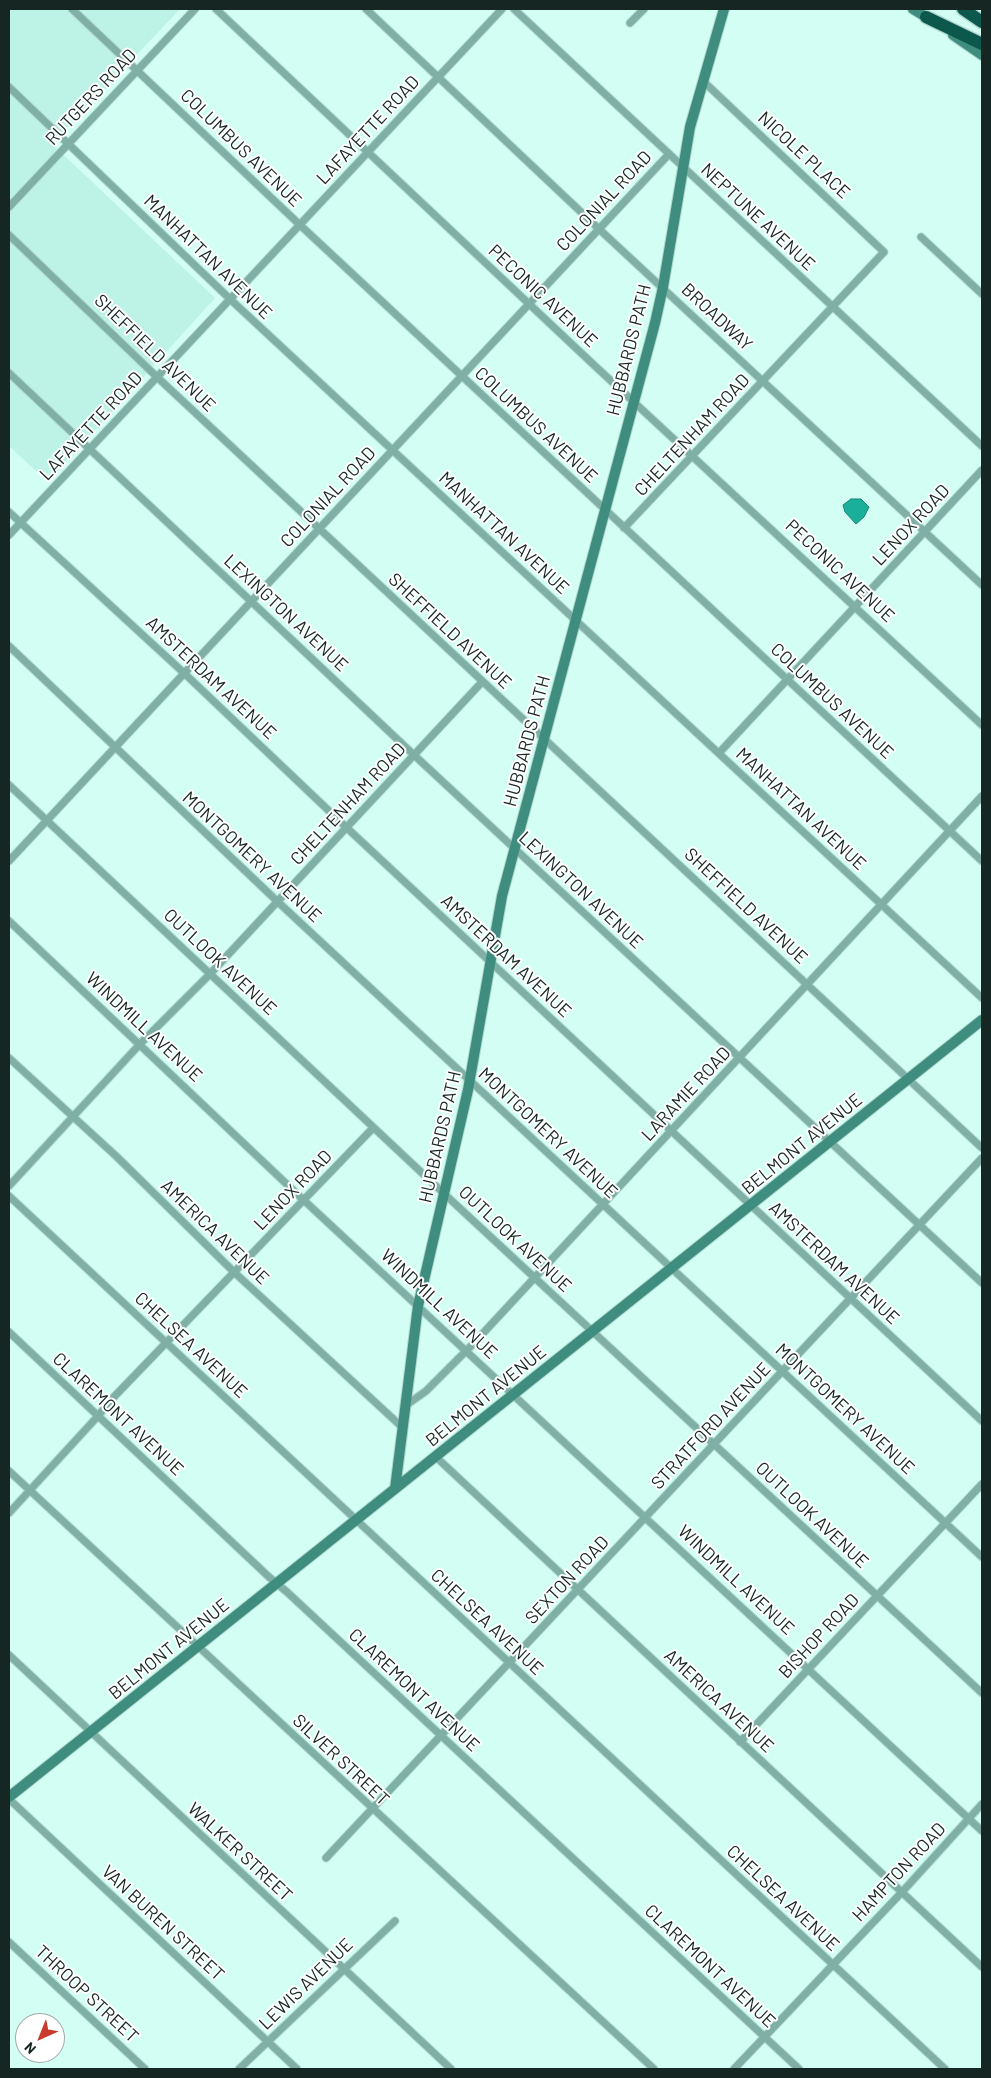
<!DOCTYPE html>
<html>
<head>
<meta charset="utf-8">
<style>
	body { margin:0 }
	#map { position:relative; width:991px; height:2078px; overflow:hidden; background:#d2fef4; font-family:Barlow,sans-serif }
	canvas { display:block }
	.frame { position:absolute; inset:0; border:10px solid #162723; pointer-events:none }
	.north { position:absolute; left:15px; top:2013px; width:50px; height:50px; box-sizing:border-box; background:#fff; border:1px solid #a2a9a7; border-radius:50%; rotate:224deg; font-size:14px; font-weight:700; line-height:20px; text-align:center; color:#162723 }
	.north::after { content:''; display:block; margin:auto; width:18px; height:22px; background:#c93c2d; clip-path:polygon(50% 0,100% 100%,50% 72%,0 100%) }
</style>
</head>
<body>
<div id="map">
<canvas width="991" height="2078"></canvas>
<div class="frame"></div>
<div class="north">N</div>
</div>
<script>
const ctx = document.querySelector('canvas').getContext('2d');
ctx.lineJoin = 'round';
function fill(path, color) { ctx.fillStyle = color; ctx.fill(path, 'evenodd'); }
const toPath = rows => new Path2D(rows.map(r => 'M' + r).join(''));
function strokePath(path, color, width, dash) { ctx.strokeStyle = color; ctx.lineWidth = width; ctx.lineCap = dash ? 'butt' : 'round'; ctx.setLineDash(dash || []); ctx.stroke(path); }
function label(font, color, halo, rows, align = 'center') {
  ctx.font = font + ' Barlow,sans-serif'; ctx.lineWidth = 4; ctx.setLineDash([]); ctx.textBaseline = 'middle'; ctx.strokeStyle = halo; ctx.fillStyle = color; for (const [text, x, y, turn = 0] of rows) {
    ctx.save(); ctx.translate(x, y); ctx.rotate((+turn || 0) * Math.PI / 180); ctx.textAlign = isNaN(turn) ? turn : align; if (halo) ctx.strokeText(text, 0, 0); ctx.fillText(text, 0, 0); ctx.restore();
  }
}
fill(toPath([
	[9,9,180,9,52,144,215,298,48,482,9,446]
]), '#bdf2e6');
const water = toPath([
	[851,499,861,499,869,507,864,517,856,524,845,512,843,505,851,499]
]);
fill(water, '#19af9a');
strokePath(water, '#188676', 1);
const street = toPath([
	[72,9,300,225,982,861],
	[216,9,595,366,982,725],
	[366,9,599,229,982,585],
	[514,9,982,446],
	[630,23,644,9],
	[9,87,231,300,982,998],
	[9,207,195,9],
	[9,235,157,377,982,1148],
	[921,237,982,294],
	[9,373,414,755,982,1283],
	[9,512,184,673,347,828,982,1421],
	[624,528,884,252,703,81],
	[9,535,502,9],
	[9,646,278,902,982,1557],
	[719,753,982,470],
	[9,785,438,1188,982,1693],
	[9,861,669,154],
	[9,921,295,1192,982,1831],
	[9,1058,116,1156,235,1273,402,1427],
	[9,1186,140,1044,210,974,482,682],
	[9,1196,945,2069],
	[9,1332,269,1577,287,1592,799,2069],
	[405,1406,426,1391,473,1344,982,796],
	[436,1457,982,1967],
	[9,1471,654,2069],
	[9,1513,98,1416,110,1401,373,1128],
	[9,1655,451,2069],
	[740,1742,982,1484],
	[9,1799,297,2069],
	[326,1858,982,1158],
	[9,1942,145,2069],
	[239,2069,395,1921],
	[734,2069,903,1891,982,1804]
]);
const secondary = toPath([
	[913,9,931,20],
	[953,35,982,55],
	[395,1489,418,1306,468,1090,502,896,655,323,663,287,690,127,724,9],
	[9,1797,982,1020]
]);
const highway = toPath([
	[963,9,982,22],
	[926,17,982,44]
]);
strokePath(street, '#b0d7ce', 9);
strokePath(secondary, '#b0d7ce', 12);
strokePath(highway, '#b0d7ce', 15);
strokePath(street, '#7fafa5', 7);
strokePath(secondary, '#3e8d7f', 10);
strokePath(highway, '#0c584d', 12);
label('18px', '#162723', '#fff', [
	["RUTGERS ROAD",91,97,-47],
	["LAFAYETTE ROAD",368,130,-47],
	["COLUMBUS AVENUE",241,148,44],
	["NICOLE PLACE",804,155,43],
	["COLONIAL ROAD",604,201,-47],
	["NEPTUNE AVENUE",758,217,43],
	["MANHATTAN AVENUE",208,257,44],
	["PECONIC AVENUE",543,296,43],
	["BROADWAY",717,317,43],
	["HUBBARDS PATH",629,350,-76],
	["SHEFFIELD AVENUE",155,353,44],
	["COLUMBUS AVENUE",536,425,43],
	["LAFAYETTE ROAD",91,426,-47],
	["CHELTENHAM ROAD",692,435,-47],
	["COLONIAL ROAD",328,497,-47],
	["LENOX ROAD",911,525,-47],
	["MANHATTAN AVENUE",504,533,43],
	["PECONIC AVENUE",840,571,43],
	["LEXINGTON AVENUE",286,613,43],
	["SHEFFIELD AVENUE",450,631,43],
	["AMSTERDAM AVENUE",211,678,43],
	["COLUMBUS AVENUE",832,701,43],
	["HUBBARDS PATH",527,741,-75],
	["CHELTENHAM ROAD",348,804,-47],
	["MANHATTAN AVENUE",801,809,43],
	["MONTGOMERY AVENUE",252,857,43],
	["LEXINGTON AVENUE",581,890,43],
	["SHEFFIELD AVENUE",746,906,43],
	["AMSTERDAM AVENUE",506,956,43],
	["OUTLOOK AVENUE",220,962,43],
	["WINDMILL AVENUE",144,1027,43],
	["LARAMIE ROAD",686,1094,-47],
	["MONTGOMERY AVENUE",548,1133,43],
	["HUBBARDS PATH",440,1137,-77],
	["BELMONT AVENUE",802,1144,-39],
	["LENOX ROAD",293,1190,-46],
	["AMERICA AVENUE",215,1232,44],
	["OUTLOOK AVENUE",515,1239,43],
	["AMSTERDAM AVENUE",834,1263,43],
	["WINDMILL AVENUE",439,1304,43],
	["CHELSEA AVENUE",191,1345,43],
	["BELMONT AVENUE",486,1396,-39],
	["MONTGOMERY AVENUE",845,1409,43],
	["CLAREMONT AVENUE",118,1414,43],
	["STRATFORD AVENUE",711,1426,-47],
	["OUTLOOK AVENUE",812,1515,43],
	["SEXTON ROAD",567,1580,-47],
	["WINDMILL AVENUE",736,1580,43],
	["CHELSEA AVENUE",487,1622,43],
	["BISHOP ROAD",819,1636,-47],
	["BELMONT AVENUE",169,1649,-39],
	["CLAREMONT AVENUE",414,1690,43],
	["AMERICA AVENUE",719,1701,43],
	["SILVER STREET",341,1760,43],
	["WALKER STREET",240,1852,43],
	["HAMPTON ROAD",899,1872,-47],
	["CHELSEA AVENUE",783,1898,43],
	["VAN BUREN STREET",163,1923,43],
	["CLAREMONT AVENUE",710,1966,43],
	["LEWIS AVENUE",306,1984,-44],
	["THROOP STREET",87,1994,43]
]);
</script>
</body>
</html>
